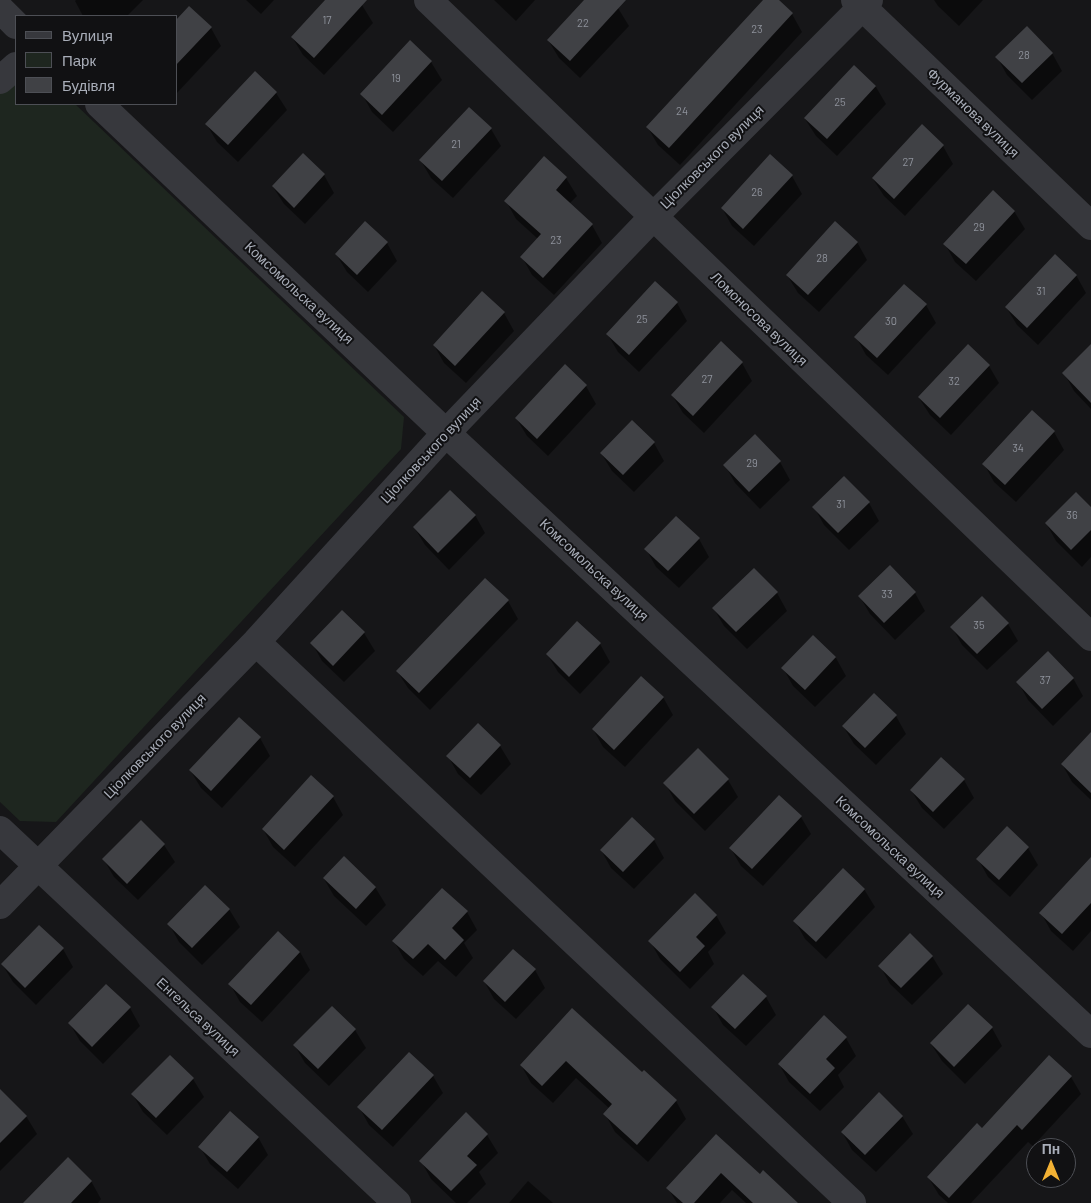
<!DOCTYPE html>
<html>
<head>
<meta charset="utf-8">
<style>
	body { margin:0 }
	#map { position:relative; width:1091px; height:1203px; overflow:hidden; background:#161618; font-family:Barlow,sans-serif }
	canvas { display:block }
	.legend { position:absolute; left:15px; top:15px; width:162px; height:90px; box-sizing:border-box; background:#111113; border:1px solid #4d4f55; margin:0; padding:6px 9px; list-style:none; font-size:15px; color:#a8adb8 }
	.legend li { display:flex; align-items:center; gap:10px; height:25px }
	.legend b { width:25px; border:1px solid #4d4f55 }
	.north { position:absolute; left:1026px; top:1138px; width:50px; height:50px; box-sizing:border-box; background:#111113; border:1px solid #4d4f55; border-radius:50%; rotate:0deg; font-size:14px; font-weight:700; line-height:20px; text-align:center; color:#a8adb8 }
	.north::after { content:''; display:block; margin:auto; width:18px; height:22px; background:#f2b134; clip-path:polygon(50% 0,100% 100%,50% 72%,0 100%) }
</style>
</head>
<body>
<div id="map">
<canvas width="1091" height="1203"></canvas>
<ul class="legend">
<li><b style="height:6px;background:#37383d"></b>Вулиця</li>
<li><b style="height:14px;background:#1e261f"></b>Парк</li>
<li><b style="height:14px;background:#404145"></b>Будівля</li>
</ul>
<div class="north">Пн</div>
</div>
<script>
const ctx = document.querySelector('canvas').getContext('2d');
ctx.lineJoin = 'round';
function fill(path, color) { ctx.fillStyle = color; ctx.fill(path, 'evenodd'); }
const toPath = rows => new Path2D(rows.map(r => 'M' + r).join(''));
function strokePath(path, color, width, dash) { ctx.strokeStyle = color; ctx.lineWidth = width; ctx.lineCap = dash ? 'butt' : 'round'; ctx.setLineDash(dash || []); ctx.stroke(path); }
function label(font, color, halo, rows, align = 'center') {
  ctx.font = font + ' Barlow,sans-serif'; ctx.lineWidth = 4; ctx.setLineDash([]); ctx.textBaseline = 'middle'; ctx.strokeStyle = halo; ctx.fillStyle = color; for (const [text, x, y, turn = 0] of rows) {
    ctx.save(); ctx.translate(x, y); ctx.rotate((+turn || 0) * Math.PI / 180); ctx.textAlign = isNaN(turn) ? turn : align; if (halo) ctx.strokeText(text, 0, 0); ctx.fillText(text, 0, 0); ctx.restore();
  }
}
fill(toPath([
	[16,84,16,104,75,104,404,417,401,449,56,822,20,821,0,802,0,93]
]), '#1e261f');
fill(toPath([
	[76,0,143,0,127,16,83,16,75,1],
	[246,0,274,0,261,14],
	[326,0,357,0,362,5,373,23,324,75,303,55,292,37],
	[494,0,535,0,516,21],
	[585,0,610,0,618,8,629,26,580,78,559,58,548,40],
	[765,0,777,0,792,14,802,32,680,165,658,145,648,128],
	[934,0,983,0,959,26,938,6],
	[176,22,211,28,221,46,176,94],
	[410,42,431,62,442,80,393,132,372,112,362,94],
	[1052,53,1062,71,1032,100,1007,75,997,57],
	[854,66,876,87,886,104,837,156,816,136,805,119],
	[276,93,287,110,238,162,217,142,207,125],
	[922,126,943,146,953,164,905,216,884,196,873,179],
	[491,129,501,146,453,198,431,178,421,161],
	[303,155,324,175,334,193,305,224,284,204,273,187],
	[770,156,792,176,802,194,754,246,732,226,722,208],
	[566,178,577,196,569,204,592,225,602,243,554,295,532,275,522,257,538,239,516,219,506,201],
	[1014,211,1025,229,976,281,955,262,945,244],
	[857,242,867,260,819,312,798,293,787,275],
	[387,243,397,261,368,292,347,272,336,254],
	[1076,275,1086,293,1038,345,1017,325,1006,307],
	[482,293,504,313,514,331,466,383,444,363,434,345],
	[677,303,687,321,639,372,618,352,608,335],
	[926,305,936,323,888,375,866,355,856,337],
	[721,343,742,363,752,381,704,433,683,413,672,395],
	[1091,346,1091,409,1074,391,1064,373],
	[565,366,586,386,596,404,548,456,527,436,516,418],
	[989,366,999,383,951,435,930,415,919,398],
	[1054,432,1064,450,1016,502,994,482,984,464],
	[654,443,664,461,634,492,612,471,601,453],
	[780,462,790,480,760,509,735,483,725,465],
	[844,477,869,503,879,521,849,550,824,525,814,507],
	[1091,509,1091,557,1082,567,1056,541,1046,523],
	[475,515,485,533,449,570,425,545,414,527],
	[699,539,709,557,679,588,656,567,646,549],
	[777,593,787,611,747,649,724,626,714,609],
	[915,593,925,611,895,640,870,614,860,597],
	[508,601,518,619,430,710,408,688,397,671],
	[342,612,364,633,375,651,344,682,322,661,312,643],
	[577,623,600,644,610,662,580,694,558,672,547,654],
	[1008,624,1018,641,987,670,962,645,952,627],
	[813,637,836,658,846,676,815,707,793,686,783,668],
	[1073,678,1083,696,1053,726,1028,700,1018,682],
	[663,697,673,715,625,767,603,747,593,729],
	[896,716,906,734,876,765,854,744,843,726],
	[239,718,260,738,270,756,222,808,201,788,190,770],
	[478,724,500,746,511,764,481,795,458,774,448,756],
	[1091,733,1091,800,1072,782,1062,764],
	[728,780,738,797,705,831,675,801,665,783],
	[964,780,974,798,944,829,922,808,911,790],
	[333,797,343,815,295,867,273,847,263,829],
	[801,817,811,834,763,886,741,866,731,849],
	[141,822,164,845,175,862,138,900,114,877,104,860],
	[654,840,664,858,634,889,611,868,601,850],
	[1028,848,1038,865,1010,897,988,877,978,859],
	[1091,863,1091,931,1073,951,1051,931,1041,913],
	[324,879,375,887,386,905,366,926,334,896],
	[864,889,875,907,826,959,805,939,795,921],
	[229,909,240,927,202,965,179,942,169,924],
	[467,912,477,930,464,943,473,958,456,977,438,961,423,976,404,959,394,941],
	[716,915,726,933,708,952,714,964,690,989,660,959,650,941],
	[63,949,73,967,36,1005,13,982,2,964],
	[300,952,310,970,262,1022,240,1002,230,984],
	[932,956,943,974,912,1005,890,984,880,966],
	[535,970,545,988,516,1019,494,999,484,981],
	[766,997,776,1015,746,1046,723,1025,713,1007],
	[130,1008,140,1026,103,1064,80,1041,70,1024],
	[332,1008,355,1030,366,1048,329,1086,305,1063,295,1046],
	[572,1010,642,1074,644,1072,676,1101,686,1119,648,1162,615,1132,605,1114,610,1109,576,1078,553,1103,531,1083,521,1065],
	[992,1028,1002,1046,965,1084,942,1061,931,1044],
	[846,1038,856,1056,838,1075,844,1087,820,1111,789,1082,779,1064],
	[170,1057,193,1079,204,1097,167,1135,143,1112,133,1095],
	[433,1076,443,1093,393,1147,369,1125,359,1107],
	[1071,1077,1081,1094,1033,1146,1028,1142,971,1203,948,1203,939,1195,928,1177,982,1129],
	[0,1096,26,1116,37,1134,0,1171],
	[466,1114,487,1135,498,1153,479,1172,486,1184,467,1203,456,1203,431,1179,421,1161],
	[902,1116,913,1134,876,1172,852,1150,842,1132],
	[716,1136,760,1175,796,1203,746,1203,732,1190,720,1203,677,1203,668,1188],
	[258,1137,268,1155,238,1189,210,1164,200,1147],
	[91,1181,101,1199,98,1203,35,1203],
	[528,1181,553,1203,509,1203]
]), '#0007');
fill(toPath([
	[325,0,367,0,314,58,291,37],
	[584,0,626,0,570,61,547,40],
	[763,0,779,0,793,13,669,148,646,127],
	[189,6,212,27,176,65,176,20],
	[1027,26,1053,53,1022,83,995,57],
	[410,40,432,61,382,115,360,94],
	[854,65,876,86,827,139,804,118],
	[255,71,277,92,228,145,205,124],
	[469,107,492,128,442,181,419,160],
	[922,124,944,145,894,199,872,178],
	[303,153,325,174,294,208,272,186],
	[770,154,793,175,743,229,721,208],
	[544,156,567,177,556,190,593,224,543,278,520,257,541,234,504,201],
	[993,190,1015,211,966,264,943,244],
	[365,221,388,242,357,275,335,254],
	[835,221,858,242,808,295,786,275],
	[1055,254,1077,275,1027,328,1005,307],
	[655,281,678,302,629,355,606,334],
	[904,284,927,304,877,358,854,337],
	[482,291,505,312,455,366,433,345],
	[721,341,743,362,693,416,671,395],
	[968,344,990,365,940,418,918,397],
	[1091,344,1091,403,1062,373],
	[565,364,587,385,537,439,515,418],
	[1032,410,1055,431,1005,485,982,464],
	[632,420,655,442,623,475,600,453],
	[755,434,781,461,749,492,723,465],
	[844,476,870,502,838,533,812,507],
	[450,490,476,515,438,553,413,527],
	[1076,492,1091,507,1091,530,1071,550,1045,523],
	[676,516,700,538,668,571,644,549],
	[890,565,916,592,884,623,858,596],
	[754,568,778,592,736,632,712,608],
	[485,578,509,600,419,693,396,671],
	[982,596,1009,623,977,654,950,627],
	[342,610,365,632,333,666,310,643],
	[577,621,601,643,569,677,546,654],
	[813,635,836,657,805,690,781,668],
	[1048,651,1074,678,1042,709,1016,682],
	[641,676,664,697,614,750,592,729],
	[874,693,897,715,865,748,842,726],
	[239,717,261,737,211,791,189,770],
	[478,723,501,745,470,778,446,756],
	[1091,732,1091,793,1061,764],
	[698,748,729,779,694,814,663,783],
	[941,757,965,779,933,812,910,790],
	[311,775,334,796,284,850,262,829],
	[779,795,802,816,752,869,729,848],
	[632,817,655,839,623,872,600,850],
	[141,820,165,844,127,884,102,859],
	[1007,826,1029,847,999,880,976,859],
	[344,856,376,887,356,909,323,878],
	[1091,857,1091,903,1062,934,1039,913],
	[843,868,865,889,816,942,793,921],
	[205,885,230,909,192,948,167,924],
	[442,888,468,911,452,928,464,940,445,960,428,944,413,959,392,941],
	[695,893,717,915,696,937,705,946,680,972,648,941],
	[39,925,64,948,25,988,1,964],
	[278,931,300,952,251,1005,228,984],
	[910,933,933,956,901,988,878,966],
	[513,949,536,969,505,1002,483,981],
	[743,974,767,996,735,1029,711,1007],
	[106,984,131,1007,92,1047,68,1023],
	[968,1004,993,1027,954,1067,930,1043],
	[332,1006,356,1029,318,1069,293,1045],
	[572,1008,642,1072,644,1070,677,1100,637,1145,603,1114,612,1104,566,1061,542,1086,520,1065],
	[824,1015,847,1037,826,1059,835,1068,810,1094,778,1064],
	[409,1052,434,1075,382,1130,357,1107],
	[170,1055,194,1078,156,1118,131,1094],
	[1049,1055,1072,1076,1022,1130,1017,1125,949,1198,927,1177,977,1123,982,1128],
	[0,1089,27,1116,0,1143],
	[879,1092,903,1116,865,1155,841,1132],
	[230,1111,259,1137,227,1172,198,1147],
	[466,1112,488,1134,467,1156,477,1165,451,1191,419,1161],
	[716,1134,760,1174,763,1170,798,1203,753,1203,721,1173,694,1203,683,1203,666,1188],
	[68,1157,92,1181,71,1203,23,1203]
]), '#404145');
strokePath(toPath([
	[428,0,1091,637],
	[855,0,1091,226],
	[0,9,16,25],
	[0,80,16,66],
	[99,104,446,433,1091,1034],
	[256,642,852,1203],
	[0,830,397,1203],
	[0,905,256,642,446,433,653,217,869,0]
]), '#37383d', 28);
label('11px', '#8e929b', null, [
	["17",327,20],
	["22",583,23],
	["23",757,29],
	["28",1024,55],
	["19",396,78],
	["25",840,102],
	["24",682,111],
	["21",456,144],
	["27",908,162],
	["26",757,192],
	["29",979,227],
	["23",556,240],
	["28",822,258],
	["31",1041,291],
	["25",642,319],
	["30",891,321],
	["27",707,379],
	["32",954,381],
	["34",1018,448],
	["29",752,463],
	["31",841,504],
	["36",1072,515],
	["33",887,594],
	["35",979,625],
	["37",1045,680]
]);
label('14px', '#a8adb8', '#111113', [
	["Фурманова вулиця",973,113,44],
	["Ціолковського вулиця",712,157,-45],
	["Комсомольска вулиця",299,293,43],
	["Ломоносова вулиця",759,319,44],
	["Ціолковського вулиця",431,450,-47],
	["Комсомольска вулиця",594,570,43],
	["Ціолковського вулиця",155,746,-46],
	["Комсомольска вулиця",890,847,43],
	["Енгельса вулиця",198,1017,43]
]);
</script>
</body>
</html>
